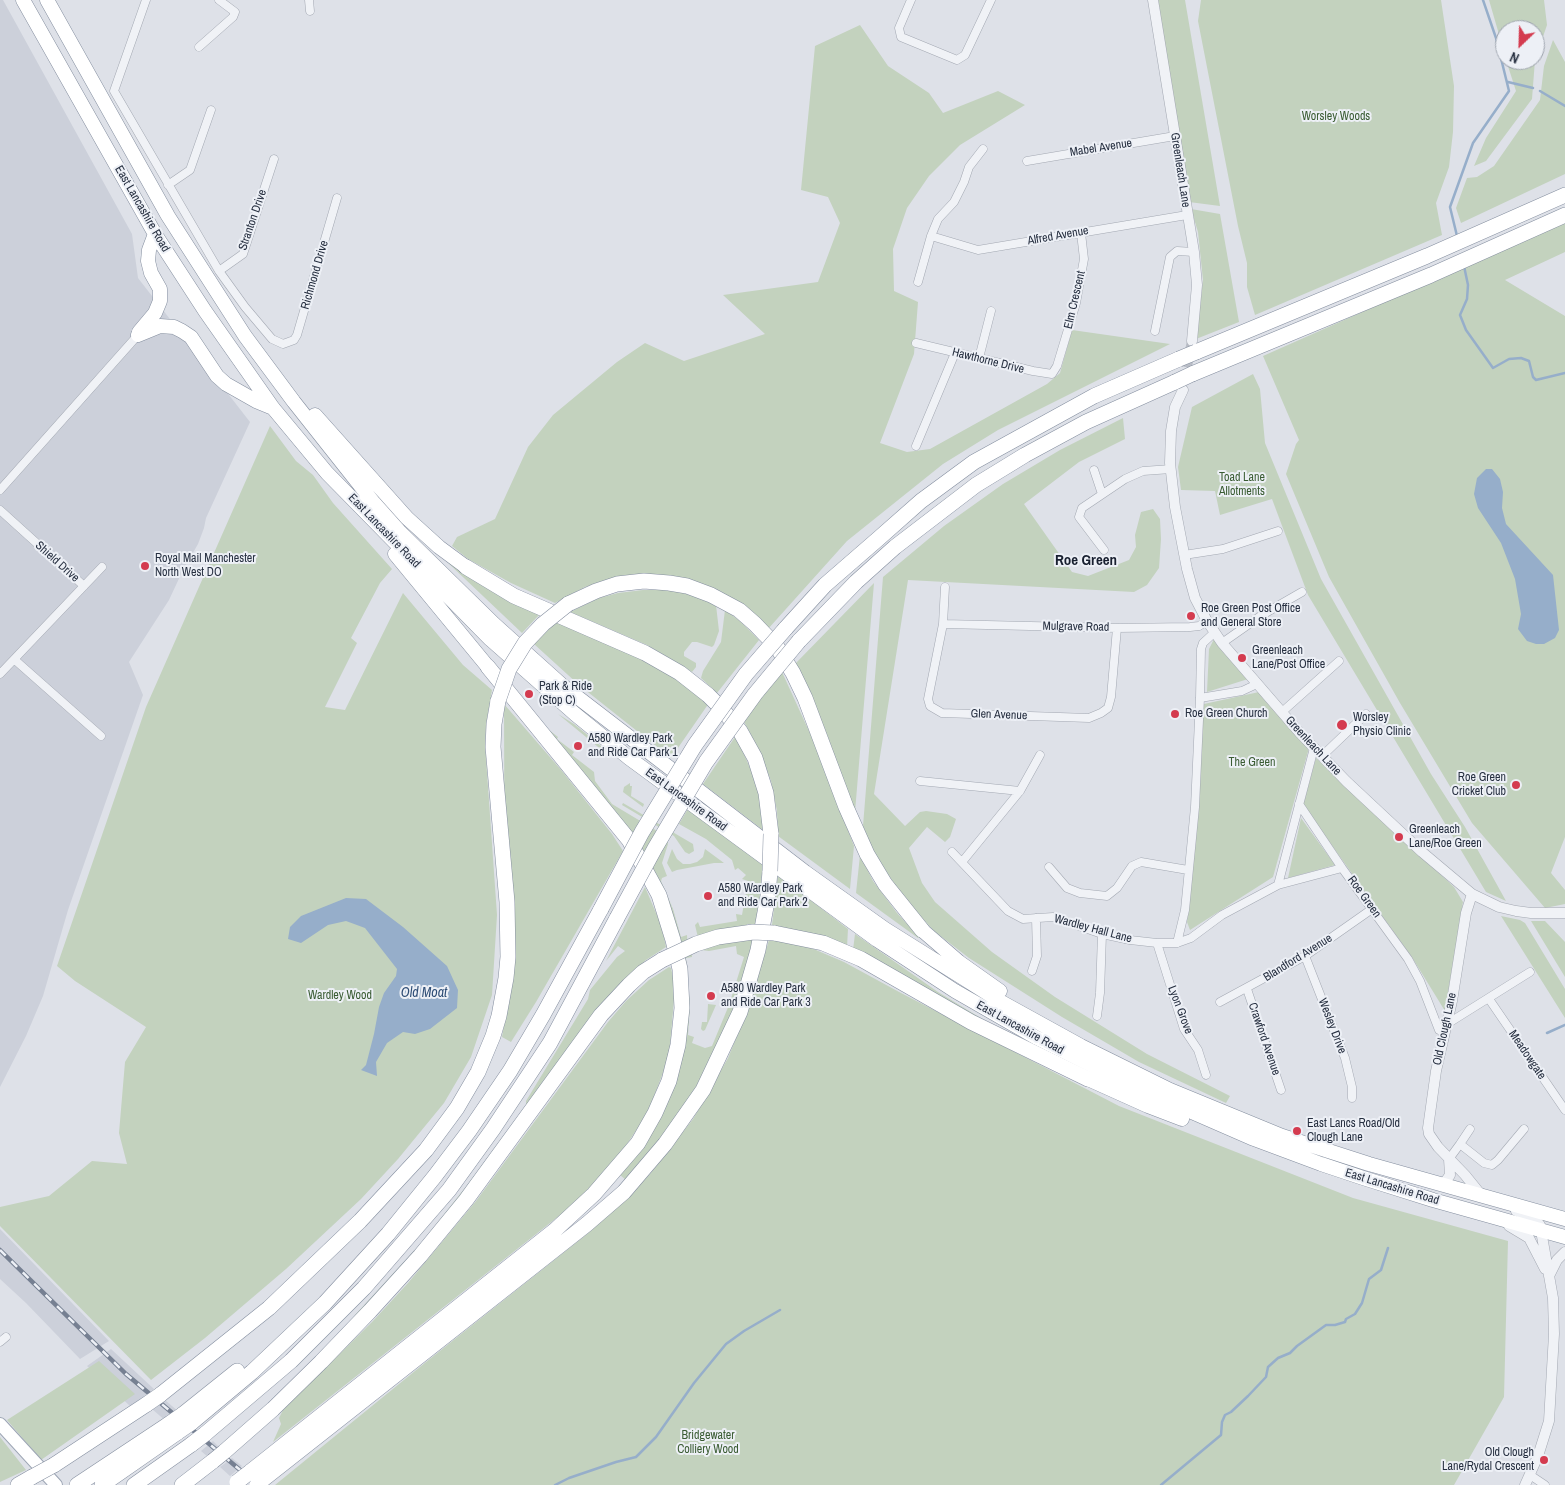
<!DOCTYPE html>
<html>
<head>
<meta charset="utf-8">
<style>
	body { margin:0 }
	#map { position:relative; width:1565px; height:1485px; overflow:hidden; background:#dee1e8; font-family:"Archivo Narrow",sans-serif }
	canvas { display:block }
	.north { position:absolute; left:1495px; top:20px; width:50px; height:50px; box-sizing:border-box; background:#edf0f6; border:1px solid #9da3ad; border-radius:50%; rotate:204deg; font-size:14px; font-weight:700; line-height:20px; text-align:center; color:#262f40 }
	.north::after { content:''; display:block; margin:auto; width:18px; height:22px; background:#d43b4f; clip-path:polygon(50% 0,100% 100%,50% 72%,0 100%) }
</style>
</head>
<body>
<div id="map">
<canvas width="1565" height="1485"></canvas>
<div class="north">N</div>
</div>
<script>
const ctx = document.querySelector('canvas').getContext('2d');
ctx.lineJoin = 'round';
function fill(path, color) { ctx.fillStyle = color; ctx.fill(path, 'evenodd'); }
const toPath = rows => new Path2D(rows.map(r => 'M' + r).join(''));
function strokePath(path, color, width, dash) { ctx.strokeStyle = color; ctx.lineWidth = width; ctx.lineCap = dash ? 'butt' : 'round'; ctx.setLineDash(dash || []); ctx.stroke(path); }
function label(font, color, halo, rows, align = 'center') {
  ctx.font = font + ' "Archivo Narrow",sans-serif'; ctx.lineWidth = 4; ctx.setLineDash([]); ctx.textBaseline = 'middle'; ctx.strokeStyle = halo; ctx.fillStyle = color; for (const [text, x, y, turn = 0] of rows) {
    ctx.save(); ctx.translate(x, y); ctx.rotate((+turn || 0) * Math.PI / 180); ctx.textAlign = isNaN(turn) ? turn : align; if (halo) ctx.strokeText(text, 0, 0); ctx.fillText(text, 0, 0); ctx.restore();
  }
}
fill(toPath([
	[0,0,3,0,132,234,138,278,250,422,206,518,204,528,198,544,183,570,169,600,129,662,143,695,68,910,43,996,26,1036,0,1087],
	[0,1229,109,1341,80,1359,26,1303,0,1279],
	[111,1349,154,1389,130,1406,87,1366],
	[165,1400,179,1412,167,1422,152,1409],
	[213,1441,220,1448,208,1457,201,1451],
	[232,1458,242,1466,230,1476,220,1467]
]), '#ccd0da');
fill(toPath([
	[1158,0,1185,0,1220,206,1189,202],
	[1201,0,1441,0,1454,86,1453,132,1449,167,1436,203,1442,235,1255,315,1247,287,1247,263,1238,226,1198,21],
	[1489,0,1544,0,1547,25,1535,60,1535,30,1505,30,1505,55],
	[860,25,888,66,929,93,943,113,998,91,1025,105,960,145,929,176,907,208,893,249,894,291,918,302,914,354,880,443,907,452,930,449,1047,384,1060,373,1072,330,1170,344,998,430,943,464,847,541,768,629,735,600,621,578,600,582,585,587,555,603,511,583,468,559,452,546,457,537,495,519,528,447,553,415,617,362,645,343,684,361,765,334,723,295,818,282,840,223,828,197,801,190,815,46],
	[1553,40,1565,62,1565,174,1461,223,1456,208,1467,178,1477,177,1494,166,1540,100,1544,66],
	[1506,60,1535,60,1532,99,1486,161,1474,166,1486,138,1516,91],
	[1191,209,1220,214,1239,322,1196,339,1203,280,1198,232],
	[1565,222,1565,252,1505,280,1565,316,1565,837,1551,873,1565,890,1565,904,1545,908,1472,823,1400,703,1329,577,1286,474,1296,444,1299,440,1263,356],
	[1253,374,1260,389,1265,443,1321,579,1431,774,1465,827,1506,901,1486,892,1308,595,1272,499,1220,515,1215,491,1181,490,1178,467,1192,407],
	[1123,418,1125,439,1079,462,1024,504,1072,572,1088,576,1129,560,1136,547,1135,535,1141,512,1153,509,1160,519,1161,539,1159,568,1147,585,1134,592,908,580,874,794,905,826,920,812,926,811,947,814,956,819,950,837,945,842,927,827,909,848,922,883,935,902,992,952,1055,997,1147,1054,1230,1096,1226,1103,1139,1062,1062,1017,969,958,934,931,903,897,874,853,863,826,883,577,944,526,1003,484,1060,450],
	[270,426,296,461,313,475,333,503,392,569,380,583,351,638,357,643,325,707,345,710,403,593,463,665,492,690,486,725,485,744,497,915,492,995,471,1057,444,1103,398,1159,361,1199,286,1269,205,1338,151,1380,0,1226,0,1207,49,1196,92,1161,127,1164,119,1133,125,1062,146,1027,75,981,57,966,146,707],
	[445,560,540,614,522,633],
	[874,583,855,812,826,732,795,664],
	[643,590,668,590,688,594,716,605,719,631,714,645,712,647,697,642,692,642,684,652,684,656,696,663,696,667,692,672,647,645,570,612,599,598,618,593],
	[725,610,740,621,759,640,717,693,701,678,703,671,721,642],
	[556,622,632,654,667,672,709,703,671,758,579,685,534,644],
	[1214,639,1248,679,1207,692,1209,649],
	[782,672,814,742,854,846,850,889,778,836,777,811,771,781,760,752,742,718],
	[1259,692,1309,748,1273,877,1190,930,1187,922,1204,704],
	[504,704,562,771,612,834,623,851,536,1002,511,1042,502,1037,505,1019],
	[558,714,574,724,611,754,603,751],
	[544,726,558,737,557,739,574,752,572,755,594,772,595,781,612,804,667,837,668,844,662,863,667,876,662,878,661,881,673,909,681,937,687,935,688,955,692,955,692,957,686,958,690,1006,688,1035,694,1037,692,1043,705,1048,712,1046,729,1005,744,957,737,954,736,946,709,951,701,950,695,925,698,922,700,927,737,921,736,914,742,915,748,881,742,879,746,875,738,868,735,870,732,860,706,839,679,824,689,807,763,862,757,924,747,924,746,940,754,940,749,963,727,1027,704,1075,685,1106,654,1149,626,1180,620,1175,683,1051,665,897],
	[735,737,742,749,755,780,760,799,763,830,703,784],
	[1316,758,1454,887,1463,902,1445,1011,1413,959,1303,805],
	[630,783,630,786,632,786,631,796,644,804,643,807,623,792,624,787],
	[623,803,693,844,694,851,689,854,685,852,674,836,622,805],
	[1301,818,1335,865,1288,878],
	[672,849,677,859,683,864,690,864,697,862,703,857,705,849,724,863,714,863,677,870,672,872,667,863],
	[860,855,873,881,897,913,919,937,918,938,856,893],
	[778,875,848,929,847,947,809,933,772,925],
	[645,887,662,927,666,947,646,960,625,980,465,1194,347,1330,355,1315,422,1242,468,1184,526,1105,526,1101,588,999,590,990,617,957,625,951,618,946,606,961],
	[1501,916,1520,920,1525,923,1565,989,1565,1018],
	[1531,921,1545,921,1565,942,1565,977],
	[855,934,938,992,1007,1034,853,950],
	[769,940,791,941,816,950,844,962,901,993,1119,1106,1353,1198,1508,1241,1504,1397,1454,1485,275,1485,426,1362,587,1234,613,1211,650,1174,693,1119,728,1058,748,1009],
	[669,967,671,968,673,977,674,999,670,1047,664,1070,650,1107,643,1120,623,1150,596,1182,564,1212,273,1442,281,1424,279,1418,283,1410,372,1322,408,1283,476,1201,608,1022,626,1001,649,980],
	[708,1004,716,1005,705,1030,703,1031,701,1029,702,1022,707,1022],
	[99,1361,135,1394,41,1460,7,1420],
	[0,1437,26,1470,0,1482]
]), '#c3d2be');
fill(toPath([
	[1486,469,1492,469,1500,479,1503,492,1502,508,1506,524,1553,575,1559,630,1555,638,1544,644,1536,644,1527,641,1518,629,1521,614,1515,579,1501,543,1478,508,1474,494,1477,478],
	[346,898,366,899,403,927,447,966,458,990,457,1008,430,1029,415,1034,403,1032,387,1043,376,1062,377,1076,361,1070,366,1065,374,1034,379,1007,384,993,396,976,397,969,365,928,346,921,328,925,301,943,288,939,290,927,301,916]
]), '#96aeca');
strokePath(toPath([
	[1508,82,1533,88],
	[1540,91,1565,106],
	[1457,236,1450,207,1473,143,1509,91,1496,38,1483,0],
	[1464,266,1468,285,1467,299,1460,315,1466,330,1493,368,1509,359,1521,358,1529,361,1533,377,1536,380,1565,373],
	[1547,1033,1565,1025],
	[555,1485,569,1478,616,1462,636,1457,656,1437,694,1383,726,1344,744,1331,780,1310],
	[1161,1485,1221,1435,1222,1422,1225,1415,1231,1412,1248,1396,1266,1377,1268,1367,1278,1358,1290,1353,1297,1346,1326,1325,1335,1325,1345,1322,1346,1319,1355,1314,1362,1303,1369,1279,1381,1270,1388,1248]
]), '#96aeca', 2.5);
strokePath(toPath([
	[1184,382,1192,341]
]), '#b9bdc6', 10, [10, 5]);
const minor = toPath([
	[146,0,114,91,219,271,245,307,272,339,283,344,294,340,297,335,337,198],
	[309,0,310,11],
	[911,0,899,28,901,37,957,60,965,55,991,0],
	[199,47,233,17,235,12,219,0],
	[1027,161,1175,136],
	[168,185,190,170,211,110],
	[931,236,978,250,1187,215],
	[219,271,243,254,274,159],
	[918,282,931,236,938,219,954,202,964,182,969,167,983,149],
	[1155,331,1170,257,1177,251,1194,252],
	[916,343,1033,371,1052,374,1057,366,1076,303,1084,259,1081,233],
	[979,358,991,311],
	[916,446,955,353],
	[1094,470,1102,494],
	[0,490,138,335],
	[0,510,84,586],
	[1104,550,1079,517,1082,508,1125,479,1143,471,1171,469],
	[1184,555,1223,549,1278,531],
	[945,587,943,624,928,699,930,706,942,713,1089,718,1101,713,1108,708,1111,697,1117,628],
	[943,624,1117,628,1190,627,1199,626,1207,621],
	[1222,643,1262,615,1302,592],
	[15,660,101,736],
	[0,674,102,567],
	[1200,698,1242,691,1257,684],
	[1282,712,1339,661],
	[1322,756,1366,714],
	[920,781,1020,791],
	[1299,804,1342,868],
	[952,852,1008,911,1023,919,1053,917,1102,934,1130,940,1157,943,1177,943,1191,938,1222,915,1278,885,1342,868,1408,959,1420,981,1439,1030,1445,1032],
	[962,862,1020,791,1040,755],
	[1049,867,1067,888,1080,893,1107,896,1117,888,1132,866,1141,862,1188,870],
	[1278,885,1314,748],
	[1157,943,1184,1029,1198,1050,1206,1075],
	[1177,943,1185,910,1195,807,1200,698,1201,649,1203,643,1215,632],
	[1305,956,1345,1058,1352,1087,1352,1098],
	[1032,971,1037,956,1036,918],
	[1247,989,1281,1090],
	[1489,999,1565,1110],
	[1220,1002,1305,956,1372,909],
	[1097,1016,1100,993,1102,934],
	[1447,1024,1530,972],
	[1460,1144,1470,1129],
	[1449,1159,1460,1144,1484,1163,1492,1165,1498,1160,1524,1129],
	[0,1342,6,1337],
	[1530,1475,1545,1485]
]);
const tertiary = toPath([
	[1153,0,1194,252,1197,285,1192,341],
	[1183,390,1175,407,1171,431,1170,463,1175,507,1187,569,1195,598,1207,621,1222,643,1299,732,1346,781,1422,852,1472,894,1499,907,1516,911,1531,913,1565,913],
	[1472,894,1466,913,1452,1001,1436,1071,1428,1128,1429,1134,1438,1147,1465,1175,1482,1196],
	[1439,1184,1445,1182,1450,1175,1449,1159],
	[1516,1211,1536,1220,1540,1225,1553,1298,1554,1334,1549,1421,1538,1456,1525,1485],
	[1509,1226,1529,1238,1545,1269],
	[1549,1276,1557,1260,1565,1252]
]);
const primary = toPath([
	[0,1424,56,1485]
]);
const trunk = toPath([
	[23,0,155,234,205,311,273,408,327,473,490,639,575,714,629,758,877,940,955,991,1035,1037,1137,1088,1254,1139,1321,1164,1363,1178,1433,1200,1565,1237],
	[47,0,168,216,245,336,294,402,374,503,399,531,494,624,563,686,805,872,885,929,1003,1003,1081,1046,1170,1090,1282,1136,1369,1164,1565,1219],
	[139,332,155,313,160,301,160,289,151,273,148,261,149,250,155,234],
	[138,335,160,326,174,327,182,331,191,337,217,376,226,384,256,401,273,408],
	[315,415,407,518,439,547,466,567],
	[395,554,488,667],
	[922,930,959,962,1000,991],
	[1088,1079,1148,1106,1182,1119]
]);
const motorway = toPath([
	[1196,352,1427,256,1565,195],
	[1192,374,1431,275,1565,215],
	[466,567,514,596,645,653,680,673,708,695,722,709,740,731,755,758,766,793,771,834],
	[568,604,596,591,617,584,644,581,669,583,687,586,711,595,739,610,755,624,777,647,793,673,805,698,846,807,867,854,885,884,922,930],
	[785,629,825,585,878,539,921,501,974,462,1094,396,1179,359],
	[799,641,856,582,895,547,976,485,1025,455,1086,422,1175,382],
	[774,933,823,943,861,959,971,1022,1088,1079],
	[160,1395,269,1308,360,1221,426,1150,457,1108,478,1072,493,1036,499,1016,506,978,508,957,507,902,493,747,494,724,498,701],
	[182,1415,237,1371],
	[191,1423,252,1372,325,1303,388,1234,435,1176,469,1131,510,1071,543,1015,601,909],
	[205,1434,291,1361,364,1288,449,1190,493,1129,550,1043,617,918],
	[224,1452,273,1409,321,1362,370,1311,420,1256,466,1200,601,1015,629,985,643,972,662,960],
	[54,1465,147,1404],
	[250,1472,554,1231,594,1194,638,1143,655,1113,669,1081,678,1045,682,1008,680,969,673,940,659,895,629,840,488,667],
	[261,1481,587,1224,624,1192,665,1144,703,1090,740,1012,758,950,768,896,770,871],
	[18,1485,32,1477],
	[77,1485,169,1424],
	[102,1485,178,1432],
	[134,1485,192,1444],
	[182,1485,213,1461]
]);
strokePath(minor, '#a3a8b2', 9);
strokePath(tertiary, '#a3a8b2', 11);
strokePath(primary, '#9ca5b4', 14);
strokePath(trunk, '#848e9f', 15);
strokePath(motorway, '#848e9f', 16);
strokePath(minor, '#f0f2f6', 8);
strokePath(tertiary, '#f0f2f6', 10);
strokePath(primary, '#fff', 12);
strokePath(trunk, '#fff', 14);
strokePath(motorway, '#fff', 15);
const rail = toPath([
	[0,1250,126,1374,258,1485]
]);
strokePath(rail, '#768092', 4.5);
strokePath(rail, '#edf0f6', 2.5, [8]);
const motorwayBridge = toPath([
	[1179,359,1196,352],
	[1175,382,1192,374],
	[498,701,509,669,525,643,543,624,568,604],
	[770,871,771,834],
	[601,909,642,832,695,745,746,674,785,629],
	[617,918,655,848,706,762,755,694,799,641],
	[662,960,696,944,718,937,753,932,774,933],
	[147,1404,160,1395],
	[169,1424,182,1415],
	[178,1432,191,1423],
	[192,1444,205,1434],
	[213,1461,224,1452],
	[32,1477,54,1465],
	[237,1482,250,1472],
	[257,1485,261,1481]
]);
strokePath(motorwayBridge, '#848e9f', 16, []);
strokePath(motorwayBridge, '#fff', 15);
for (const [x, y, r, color] of [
	[145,566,5,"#d43b4f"],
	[1191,616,5,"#d43b4f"],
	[1242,658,5,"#d43b4f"],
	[529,694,5,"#d43b4f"],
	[1175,714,5,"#d43b4f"],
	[1342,725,6,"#d43b4f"],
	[578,746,5,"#d43b4f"],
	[1516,785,5,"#d43b4f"],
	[1399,837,5,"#d43b4f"],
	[708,896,5,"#d43b4f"],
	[711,996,5,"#d43b4f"],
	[1297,1131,5,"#d43b4f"],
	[1544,1460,5,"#d43b4f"]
]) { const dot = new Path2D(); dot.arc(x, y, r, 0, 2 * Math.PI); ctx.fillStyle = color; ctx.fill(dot); strokePath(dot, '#edf0f6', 2); }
label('12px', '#3a5c33', '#edf0f6', [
	["Worsley Woods",1336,117],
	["Toad Lane",1242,478],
	["Allotments",1242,492],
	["The Green",1252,763],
	["Wardley Wood",340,996],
	["Bridgewater",708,1436],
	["Colliery Wood",708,1450]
]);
label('12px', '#262f40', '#edf0f6', [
	["Mabel Avenue",1101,148,-9],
	["Greenleach Lane",1180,170,81],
	["East Lancashire Road",142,209,60],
	["Stranton Drive",253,220,-71],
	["Alfred Avenue",1058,236,-10],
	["Richmond Drive",315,275,-74],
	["Elm Crescent",1075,300,-77],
	["Hawthorne Drive",988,361,14],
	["East Lancashire Road",384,531,46],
	["Shield Drive",57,562,42],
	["Mulgrave Road",1076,627,1],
	["Glen Avenue",999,715,2],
	["Greenleach Lane",1313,746,47],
	["East Lancashire Road",686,800,36],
	["Roe Green",1364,897,54],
	["Wardley Hall Lane",1093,929,15],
	["Blandford Avenue",1298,958,-32],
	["Lyon Grove",1180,1010,69],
	["Wesley Drive",1332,1026,69],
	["East Lancashire Road",1020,1028,29],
	["Old Clough Lane",1445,1029,-78],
	["Crawford Avenue",1264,1039,71],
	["Meadowgate",1527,1055,56],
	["East Lancashire Road",1392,1187,17]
]);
label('12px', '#262f40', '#edf0f6', [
	["Royal Mail Manchester",155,559],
	["North West DO",155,573],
	["Roe Green Post Office",1201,609],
	["and General Store",1201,623],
	["Greenleach",1252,651],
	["Lane/Post Office",1252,665],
	["Park & Ride",539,687],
	["(Stop C)",539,701],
	["Roe Green Church",1185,714],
	["Worsley",1353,718],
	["Physio Clinic",1353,732],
	["A580 Wardley Park",588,739],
	["and Ride Car Park 1",588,753],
	["Roe Green",1506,778,"right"],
	["Cricket Club",1506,792,"right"],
	["Greenleach",1409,830],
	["Lane/Roe Green",1409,844],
	["A580 Wardley Park",718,889],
	["and Ride Car Park 2",718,903],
	["A580 Wardley Park",721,989],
	["and Ride Car Park 3",721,1003],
	["East Lancs Road/Old",1307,1124],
	["Clough Lane",1307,1138],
	["Old Clough",1534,1453,"right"],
	["Lane/Rydal Crescent",1534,1467,"right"]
], 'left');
label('italic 14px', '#2e4d75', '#edf0f6', [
	["Old Moat",424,993]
]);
label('bold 15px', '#192030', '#edf0f6', [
	["Roe Green",1086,561]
]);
</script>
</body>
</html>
